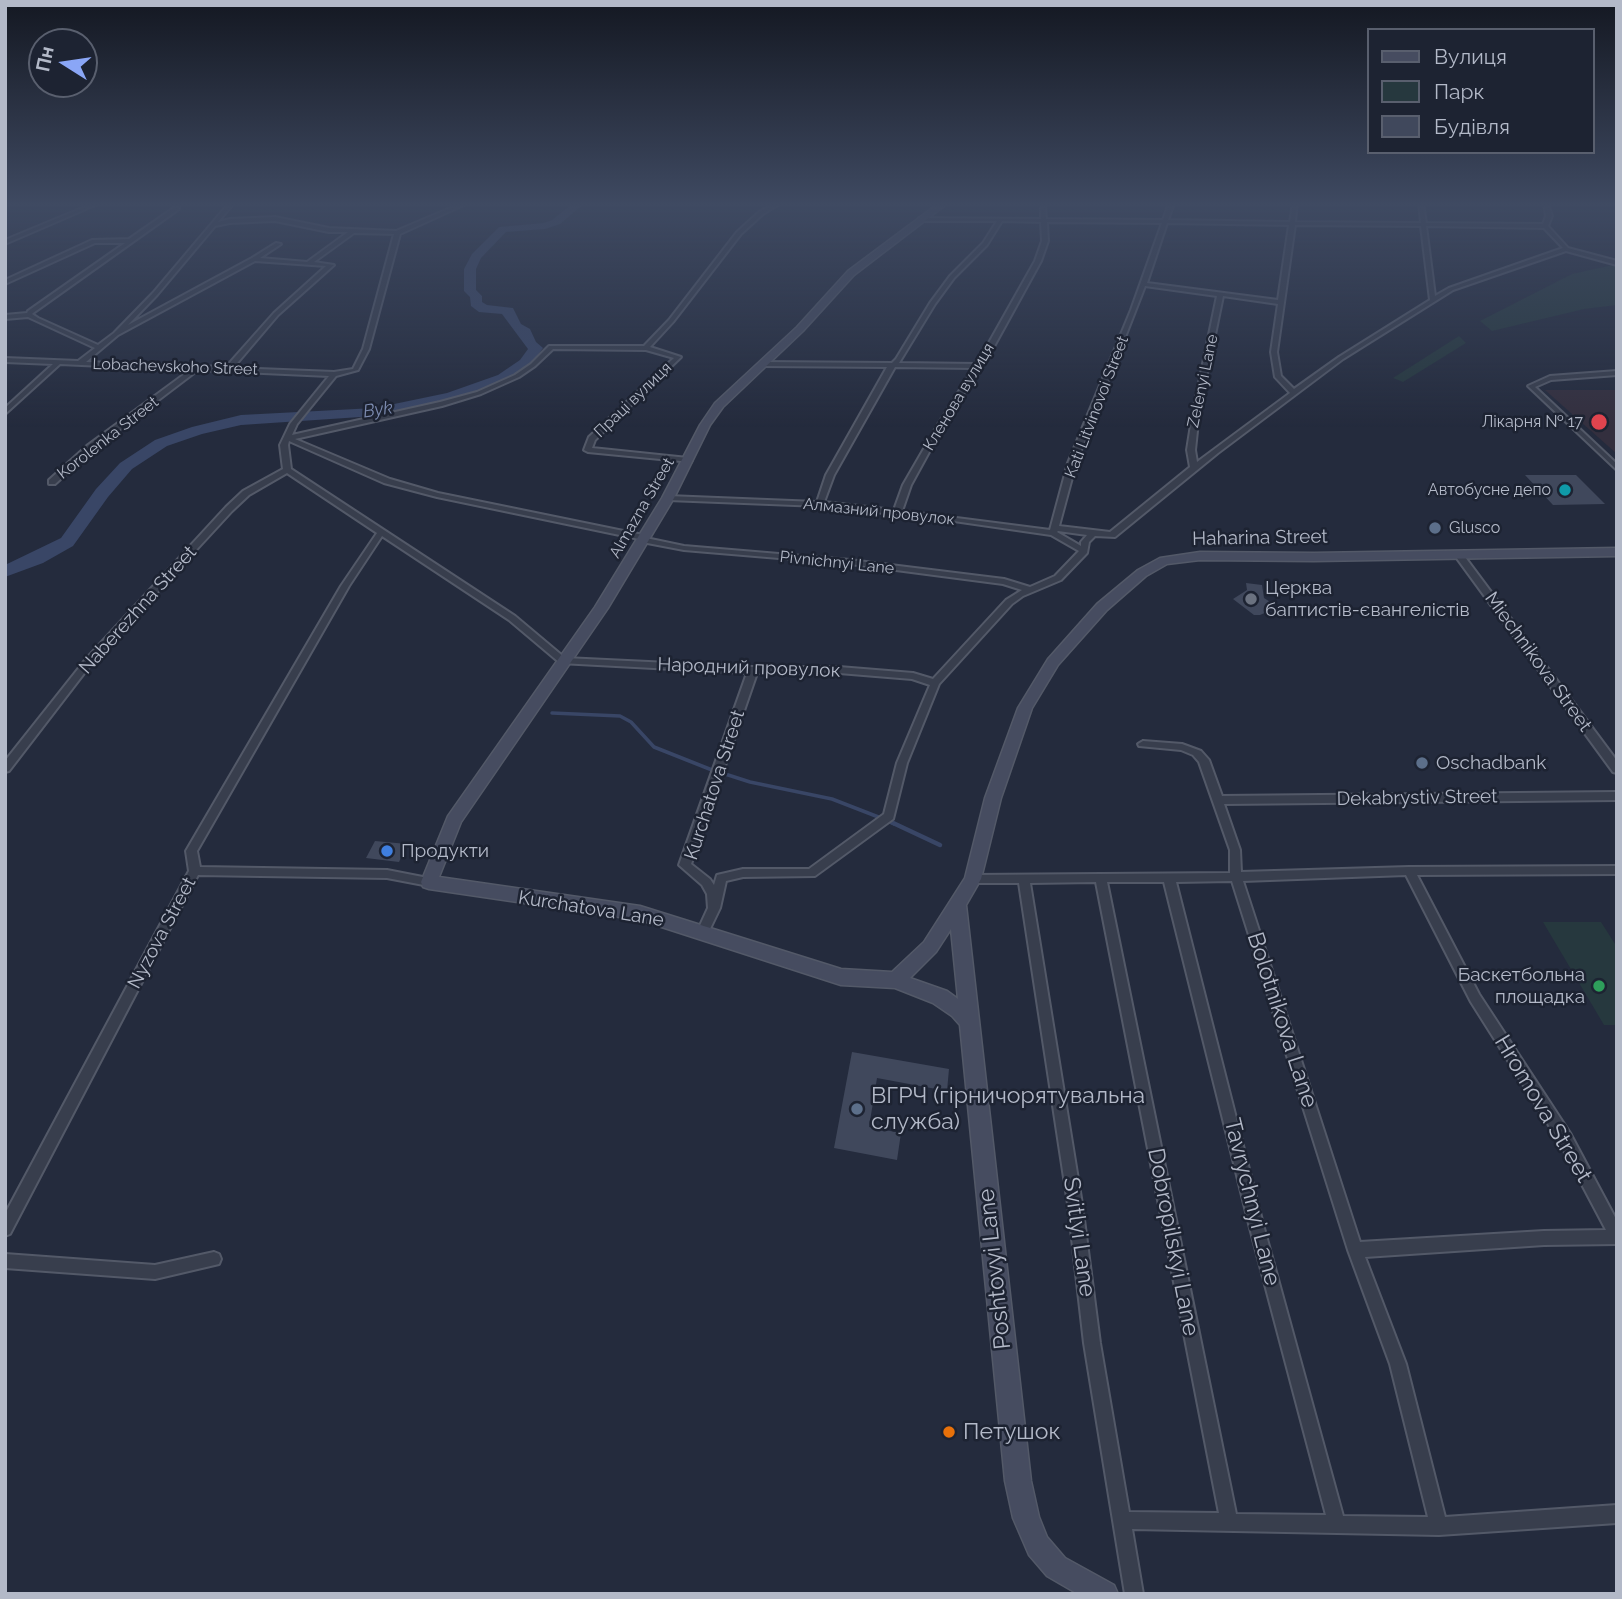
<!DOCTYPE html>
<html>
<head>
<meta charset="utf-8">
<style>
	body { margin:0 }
	#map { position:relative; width:1622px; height:1599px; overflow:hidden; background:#242b3d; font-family:Raleway,sans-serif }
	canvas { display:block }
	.frame { position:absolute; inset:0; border:7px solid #b3b9c8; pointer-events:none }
	.legend { position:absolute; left:1367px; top:28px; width:228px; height:126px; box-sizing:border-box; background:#1d2332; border:2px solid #595f6e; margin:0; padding:9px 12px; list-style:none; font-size:21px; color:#b3b9c8 }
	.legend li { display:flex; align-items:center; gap:14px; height:35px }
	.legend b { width:35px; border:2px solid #595f6e }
	.north { position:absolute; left:28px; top:28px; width:70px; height:70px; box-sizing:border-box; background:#1d2332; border:2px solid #595f6e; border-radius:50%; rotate:282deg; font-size:19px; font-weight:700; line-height:28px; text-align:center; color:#b3b9c8 }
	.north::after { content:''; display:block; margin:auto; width:24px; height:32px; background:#8aa6f6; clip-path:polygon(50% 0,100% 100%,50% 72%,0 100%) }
</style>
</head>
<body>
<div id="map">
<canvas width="1622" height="1599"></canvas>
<div class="frame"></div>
<ul class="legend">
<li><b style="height:9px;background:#464c60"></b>Вулиця</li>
<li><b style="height:19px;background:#26383e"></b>Парк</li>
<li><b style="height:19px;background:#40485c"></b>Будівля</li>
</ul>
<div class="north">Пн</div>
</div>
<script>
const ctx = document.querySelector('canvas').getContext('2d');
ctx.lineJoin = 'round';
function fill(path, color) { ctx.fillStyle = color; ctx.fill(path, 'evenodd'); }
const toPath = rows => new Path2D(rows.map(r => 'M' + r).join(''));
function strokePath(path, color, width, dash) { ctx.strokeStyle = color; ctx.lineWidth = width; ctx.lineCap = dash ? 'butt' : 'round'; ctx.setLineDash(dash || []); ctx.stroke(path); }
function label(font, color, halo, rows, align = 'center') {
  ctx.font = font + ' Raleway,sans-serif'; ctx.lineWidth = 5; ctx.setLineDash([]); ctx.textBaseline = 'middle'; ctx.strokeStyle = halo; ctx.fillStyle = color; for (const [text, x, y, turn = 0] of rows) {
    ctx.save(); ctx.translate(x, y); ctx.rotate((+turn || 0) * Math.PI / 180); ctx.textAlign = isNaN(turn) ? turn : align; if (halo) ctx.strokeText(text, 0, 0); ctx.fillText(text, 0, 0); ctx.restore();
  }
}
fill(toPath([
	[1545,390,1617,390,1617,454]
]), '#332f3e');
fill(toPath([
	[1617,264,1617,305,1584,309,1492,331,1480,321,1572,274],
	[1459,336,1466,343,1403,382,1393,378],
	[1543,922,1601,922,1617,947,1617,1025,1604,1025]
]), '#26383e');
strokePath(toPath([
	[517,203,577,206]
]), '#394666', 2);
strokePath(toPath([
	[552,713,620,716,631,722,654,747,712,770],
	[722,773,750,782,832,799,881,818],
	[888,821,894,824]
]), '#394666', 3.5);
strokePath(toPath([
	[891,822,940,845]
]), '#394666', 4.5);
fill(toPath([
	[573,203,585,203,560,224,545,229,506,232,481,258,476,269,476,290,482,296,482,302,487,305,513,308,521,324,530,329,536,342,543,348,530,366,508,381,456,400,375,416,241,425,202,434,167,446,132,469,108,497,73,546,43,563,5,577,5,565,61,538,96,489,120,463,155,440,192,427,241,415,375,408,447,393,498,375,520,360,528,349,502,314,479,312,471,306,470,297,464,291,464,269,472,254,499,227,543,223,552,220,573,203]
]), '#394666');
fill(toPath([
	[1525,475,1576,475,1605,504,1553,505],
	[1246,583,1262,585,1264,598,1278,607,1260,615,1254,615,1233,599,1247,590],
	[375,841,407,844,399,862,366,858],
	[852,1052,949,1069,947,1091,877,1078,869,1127,901,1133,897,1160,834,1148]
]), '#40485c');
const street = toPath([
	[94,203,100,203,5,244,5,240,94,203],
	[229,203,234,203,218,222,230,219,275,217,329,228,396,231,462,203,468,203,400,234,369,349,358,370,336,376,297,424,292,435,440,402,477,392,515,375,531,364,549,346,644,346,669,320,737,232,759,212,775,203,781,203,763,214,741,234,673,322,650,347,681,357,595,440,592,448,688,458,692,460,691,462,588,452,584,450,589,437,674,358,646,350,553,349,535,366,519,377,481,394,442,406,295,439,390,479,438,493,643,535,646,535,646,538,684,546,850,560,1004,579,1030,587,1055,576,1079,551,1051,535,947,520,820,506,668,500,664,498,668,496,817,502,826,475,887,367,762,366,759,364,762,362,892,363,896,359,930,303,950,276,983,243,997,221,921,221,919,218,1041,219,1041,203,1045,203,1046,219,1163,220,1169,203,1174,203,1168,220,1290,222,1293,203,1297,203,1295,222,1421,223,1419,203,1423,203,1426,223,1543,224,1546,216,1544,203,1548,203,1552,216,1548,226,1568,248,1617,261,1617,265,1566,251,1453,290,1343,359,1218,453,1115,537,1095,536,1089,542,1087,553,1061,580,1023,596,1012,604,939,684,907,763,893,819,815,876,743,877,726,881,720,908,707,935,703,937,699,935,697,932,708,908,707,894,702,885,679,865,747,673,560,663,509,620,382,536,349,586,197,851,200,867,387,870,433,879,435,882,433,885,429,886,387,878,198,875,10,1234,5,1236,5,1214,189,871,186,851,341,586,377,533,287,473,249,495,232,511,92,663,9,771,5,772,5,761,86,659,226,507,243,491,283,469,280,445,290,424,329,376,198,370,94,449,55,484,49,484,49,480,88,445,190,370,60,364,5,414,5,408,53,364,5,362,5,358,78,361,95,348,28,317,5,319,5,315,27,313,28,311,125,243,95,243,5,284,5,280,92,240,129,239,175,207,179,207,179,209,33,313,32,314,38,318,98,345,114,333,153,293,229,203],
	[275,221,329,232,348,232,307,262,260,258,281,244,276,243,252,258,128,325,157,295,215,226,230,223,275,221],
	[1002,221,1041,222,1042,241,1035,261,977,364,899,363,935,304,954,278,987,245,1002,221],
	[1047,222,1162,223,1131,310,1068,463,1050,530,902,511,911,485,946,421,992,350,1041,261,1048,241,1047,222],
	[1167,223,1289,225,1278,300,1147,283,1167,223],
	[1295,225,1421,226,1430,300,1339,357,1294,389,1281,376,1277,352,1295,225],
	[1426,226,1544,228,1563,248,1449,288,1435,296,1426,226],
	[354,233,394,234,363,349,353,369,334,372,233,368,278,315,334,265,314,262,354,233],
	[255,261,326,266,274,313,226,367,86,362,118,335,255,261],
	[1145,286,1217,296,1193,412,1187,450,1190,467,1110,532,1059,526,1076,463,1145,286],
	[1223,296,1278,304,1271,352,1275,377,1290,393,1197,462,1195,450,1199,412,1223,296],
	[895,367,974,368,940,421,903,485,894,510,824,502,834,475,895,367],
	[289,441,384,483,437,497,639,539,639,542,642,542,684,550,850,564,1003,584,1022,590,1006,600,933,679,913,673,839,667,753,667,565,658,515,616,291,469,288,445,289,441],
	[1058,531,1087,535,1081,542,1081,546,1057,532,1058,531],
	[757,673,839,673,912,679,930,685,897,763,884,814,809,869,743,869,717,875,714,885,710,879,691,864,757,673],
	[1617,371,1617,375,1551,380,1535,387,1617,464,1617,470,1528,386,1550,376,1617,371],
	[1456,553,1462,553,1617,761,1617,773,1613,772,1456,557,1456,553],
	[1143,741,1182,744,1201,751,1209,760,1222,796,1617,792,1617,800,1224,804,1240,850,1241,872,1409,867,1617,866,1617,874,1417,875,1479,994,1570,1133,1617,1221,1617,1244,1544,1245,1365,1257,1406,1364,1445,1517,1617,1505,1617,1523,1439,1535,1132,1529,1143,1594,1125,1594,1084,1343,1068,1204,1019,883,973,883,969,882,967,879,969,876,973,875,1230,873,1230,850,1199,762,1193,755,1181,750,1139,746,1138,744,1143,741],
	[1406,875,1471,1002,1560,1143,1606,1230,1544,1231,1360,1242,1243,881,1406,875],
	[1232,881,1348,1250,1390,1364,1428,1517,1343,1516,1264,1228,1176,882,1232,881],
	[1096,882,1219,1513,1129,1512,1100,1343,1082,1204,1030,883,1096,882],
	[1107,882,1164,882,1250,1228,1326,1515,1236,1514,1107,882],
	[214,1252,219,1254,221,1259,219,1264,155,1279,5,1268,5,1254,155,1265,214,1252]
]);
const secondary = toPath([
	[939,203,948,203,854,275,803,331,723,407,710,425,674,498,608,608,461,822,439,877,640,906,841,969,892,972,924,942,965,878,985,798,1018,708,1048,659,1097,604,1138,570,1160,558,1200,552,1314,553,1617,548,1617,556,1314,561,1200,560,1167,564,1146,576,1107,610,1058,665,1032,708,1001,798,981,879,966,905,1031,1481,1039,1517,1047,1537,1065,1558,1114,1585,1118,1594,1078,1594,1047,1576,1029,1555,1013,1518,1005,1481,960,1025,952,1016,933,1003,895,988,841,985,640,920,429,889,423,887,421,882,448,816,595,607,662,498,700,425,715,403,797,327,848,271,939,203],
	[951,929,958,999,947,991,910,978,936,952,951,929]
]);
strokePath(street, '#535968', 4);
strokePath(secondary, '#535968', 3);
fill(street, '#383e4d');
fill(secondary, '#464c60');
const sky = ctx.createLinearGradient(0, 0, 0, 427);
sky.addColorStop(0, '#141822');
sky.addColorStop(0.48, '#3f4a62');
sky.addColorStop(1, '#3f4a6200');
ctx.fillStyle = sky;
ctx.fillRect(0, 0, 1622, 427);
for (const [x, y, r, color] of [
	[1599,422,9,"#e0444e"],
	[1565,490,7,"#0f9aa8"],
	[1435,528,7,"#5c6f8a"],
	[1251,599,7,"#6b7280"],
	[1422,763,7,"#5c6f8a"],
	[387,851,7,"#3f7fe0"],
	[1599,986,7,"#2e9e5b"],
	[857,1109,7,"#5c6f8a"],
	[949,1432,7,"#e8710a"]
]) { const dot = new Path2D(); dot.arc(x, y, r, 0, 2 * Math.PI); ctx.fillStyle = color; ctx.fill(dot); strokePath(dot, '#1d2332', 2.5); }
label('16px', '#b3b9c8', '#1d2332', [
	["Lobachevskoho Street",175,367,2],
	["Zelenyi Lane",1203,381,-78],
	["Кленова вулиця",959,397,-59],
	["Праці вулиця",633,400,-44],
	["Kati Litvinovoi Street",1097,407,-69],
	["Korolenka Street",108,438,-38],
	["Almazna Street",642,508,-60],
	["Алмазний провулок",879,512,6],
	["Pivnichnyi Lane",837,563,6]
]);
label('16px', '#b3b9c8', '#1d2332', [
	["Лікарня № 17",1583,422],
	["Автобусне депо",1551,490],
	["Glusco",1449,528,"left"]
], 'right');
label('italic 18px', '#7c8bb0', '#1d2332', [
	["Byk",378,410,-8]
]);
label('19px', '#b3b9c8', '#1d2332', [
	["Haharina Street",1260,538,-1],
	["Naberezhna Street",138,610,-48],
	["Miechnikova Street",1538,662,54],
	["Народний провулок",749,668,2],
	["Kurchatova Street",715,785,-72],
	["Dekabrystiv Street",1417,798,-1],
	["Kurchatova Lane",591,909,9],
	["Nyzova Street",162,933,-62]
]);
label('19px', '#b3b9c8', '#1d2332', [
	["Церква",1265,588],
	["баптистів-євангелістів",1265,610],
	["Oschadbank",1436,763],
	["Продукти",401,851],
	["Баскетбольна",1585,975,"right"],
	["площадка",1585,997,"right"]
], 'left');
label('23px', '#b3b9c8', '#1d2332', [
	["Bolotnikova Lane",1282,1020,72],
	["Hromova Street",1543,1109,59],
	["Tavrychnyi Lane",1252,1202,76],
	["Svitlyi Lane",1079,1237,82],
	["Dobropilskyi Lane",1173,1242,79],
	["Poshtovyi Lane",995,1269,-96]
]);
label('23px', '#b3b9c8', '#1d2332', [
	["ВГРЧ (гірничорятувальна",871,1096],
	["служба)",871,1122],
	["Петушок",963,1432]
], 'left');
</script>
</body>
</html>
